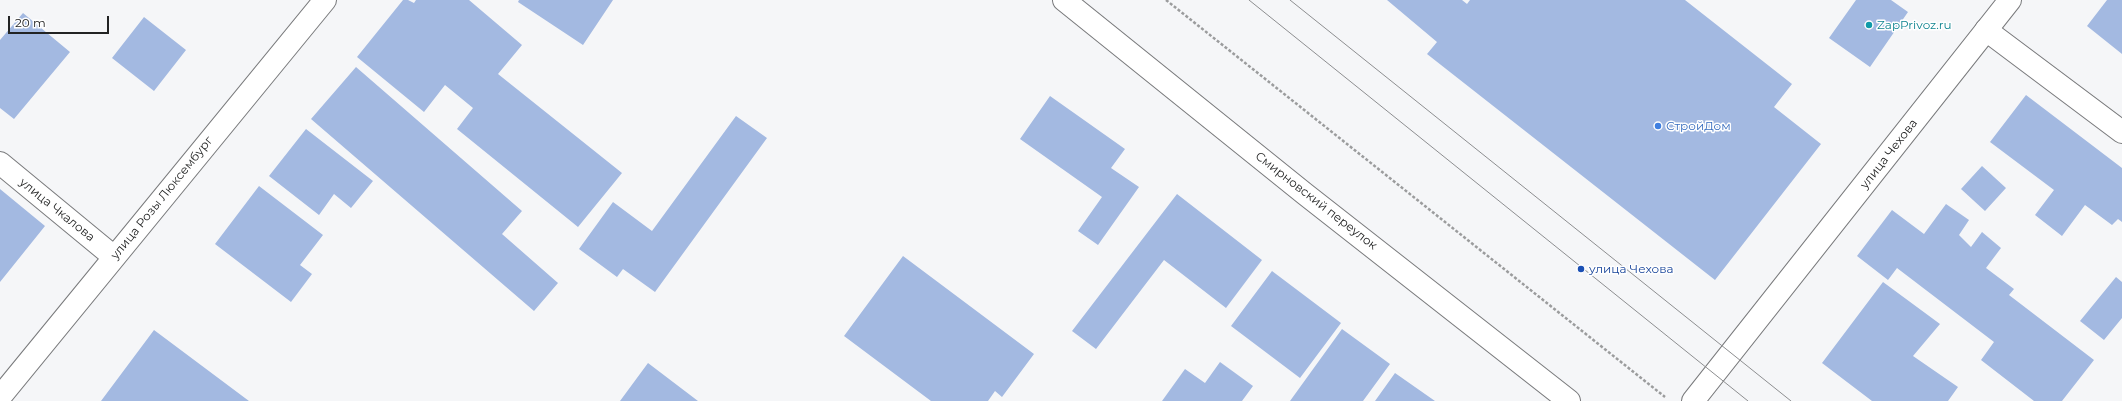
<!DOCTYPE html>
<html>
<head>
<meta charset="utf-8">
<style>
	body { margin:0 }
	#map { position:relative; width:2122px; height:401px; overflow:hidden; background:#f5f6f8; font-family:Montserrat,sans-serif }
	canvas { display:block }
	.scale { position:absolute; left:8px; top:16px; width:101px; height:18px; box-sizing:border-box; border:2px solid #222323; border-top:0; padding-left:5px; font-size:12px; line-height:14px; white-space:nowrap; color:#222323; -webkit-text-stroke:3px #fff; paint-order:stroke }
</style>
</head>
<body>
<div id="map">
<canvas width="2122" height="401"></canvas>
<div class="scale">20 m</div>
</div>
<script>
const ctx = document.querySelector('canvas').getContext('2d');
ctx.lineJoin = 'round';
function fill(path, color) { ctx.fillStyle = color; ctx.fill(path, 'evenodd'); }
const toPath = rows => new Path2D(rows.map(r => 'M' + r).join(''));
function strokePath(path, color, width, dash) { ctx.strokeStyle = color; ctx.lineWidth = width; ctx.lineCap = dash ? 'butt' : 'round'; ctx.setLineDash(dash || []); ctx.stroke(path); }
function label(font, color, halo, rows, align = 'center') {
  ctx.font = font + ' Montserrat,sans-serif'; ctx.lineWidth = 3; ctx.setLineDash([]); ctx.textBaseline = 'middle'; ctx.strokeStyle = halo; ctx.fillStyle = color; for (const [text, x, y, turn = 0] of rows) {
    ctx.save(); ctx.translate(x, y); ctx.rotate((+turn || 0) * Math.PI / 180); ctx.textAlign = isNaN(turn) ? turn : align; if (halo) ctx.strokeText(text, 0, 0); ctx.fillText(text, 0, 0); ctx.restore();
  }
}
fill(toPath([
	[403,0,408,0,414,3,416,0,469,0,522,45,498,74,622,173,578,227,457,129,473,108,445,85,424,112,357,57],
	[519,0,613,0,583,45,518,2],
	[1387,0,1462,0,1467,4,1470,0,1685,0,1792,84,1774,107,1821,144,1715,280,1427,54,1437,42],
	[1856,0,1891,0,1908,12,1870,67,1829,38],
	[2107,0,2122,0,2122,54,2087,26],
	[23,13,70,52,14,119,0,108,0,40],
	[144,17,186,50,154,91,112,58],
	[356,67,522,211,502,234,558,283,534,311,311,119],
	[2026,95,2122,168,2122,222,2118,219,2112,225,2085,205,2062,236,2035,215,2054,190,1990,142],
	[1050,96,1125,149,1111,168,1139,187,1098,245,1078,231,1102,197,1020,139],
	[736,116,767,138,655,292,623,269,617,277,579,249,613,202,652,231],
	[306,129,373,181,351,208,334,194,319,215,269,176],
	[1982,166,2006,188,1985,211,1961,189],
	[259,186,323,235,300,265,312,274,291,302,215,244],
	[0,189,45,226,0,282],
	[1177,194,1262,260,1226,308,1164,260,1096,349,1072,331],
	[1946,204,1969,220,1959,235,1971,247,1982,232,2001,248,1986,268,2014,289,2009,295,2094,360,2062,401,2034,401,1981,360,1994,342,1897,268,1888,280,1857,256,1892,210,1924,234],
	[903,256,1034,354,1002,397,995,391,988,401,931,401,844,336],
	[1272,271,1341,323,1300,378,1231,326],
	[2116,277,2122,282,2122,318,2104,340,2080,321],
	[1883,282,1940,324,1913,356,1958,387,1948,401,1872,401,1822,363],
	[1342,329,1390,364,1363,401,1290,401],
	[154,330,249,401,101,401],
	[1220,362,1253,386,1242,401,1162,401,1185,369,1205,383],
	[648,363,698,401,620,401],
	[1395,373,1435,401,1375,401]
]), '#a3b9e1');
const minor = toPath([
	[1986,30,2122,132],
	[0,163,114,257],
	[0,397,325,0]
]);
const major = toPath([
	[1064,0,1305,194,1569,401],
	[1693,401,2010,0]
]);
strokePath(minor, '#797a7c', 24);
strokePath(major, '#797a7c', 24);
strokePath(toPath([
	[1166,0,1665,397]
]), '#9b9c9d', 2.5, [3, 2]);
strokePath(minor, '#fff', 22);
strokePath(major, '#fff', 22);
strokePath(toPath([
	[1249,0,1748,401],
	[1290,0,1791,401]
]), '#8d8e90', 1);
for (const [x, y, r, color] of [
	[1869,25,4,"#0f9aa8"],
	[1658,126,4,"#3f7fe0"],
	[1581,269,4,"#1a4fb4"]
]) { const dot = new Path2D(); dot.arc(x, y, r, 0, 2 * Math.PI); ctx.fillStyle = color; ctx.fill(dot); strokePath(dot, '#fff', 1.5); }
label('12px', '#0d838f', '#fff', [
	["ZapPrivoz.ru",1877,25]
], 'left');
label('12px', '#366cbe', '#fff', [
	["СтройДом",1666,126]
], 'left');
label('12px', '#222323', '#fff', [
	["улица Чехова",1889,154,-52],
	["улица Розы Люксембург",162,198,-51],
	["Смирновский переулок",1316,201,38],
	["улица Чкалова",57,210,39]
]);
label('12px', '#164399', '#fff', [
	["улица Чехова",1589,269]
], 'left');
</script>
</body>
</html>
